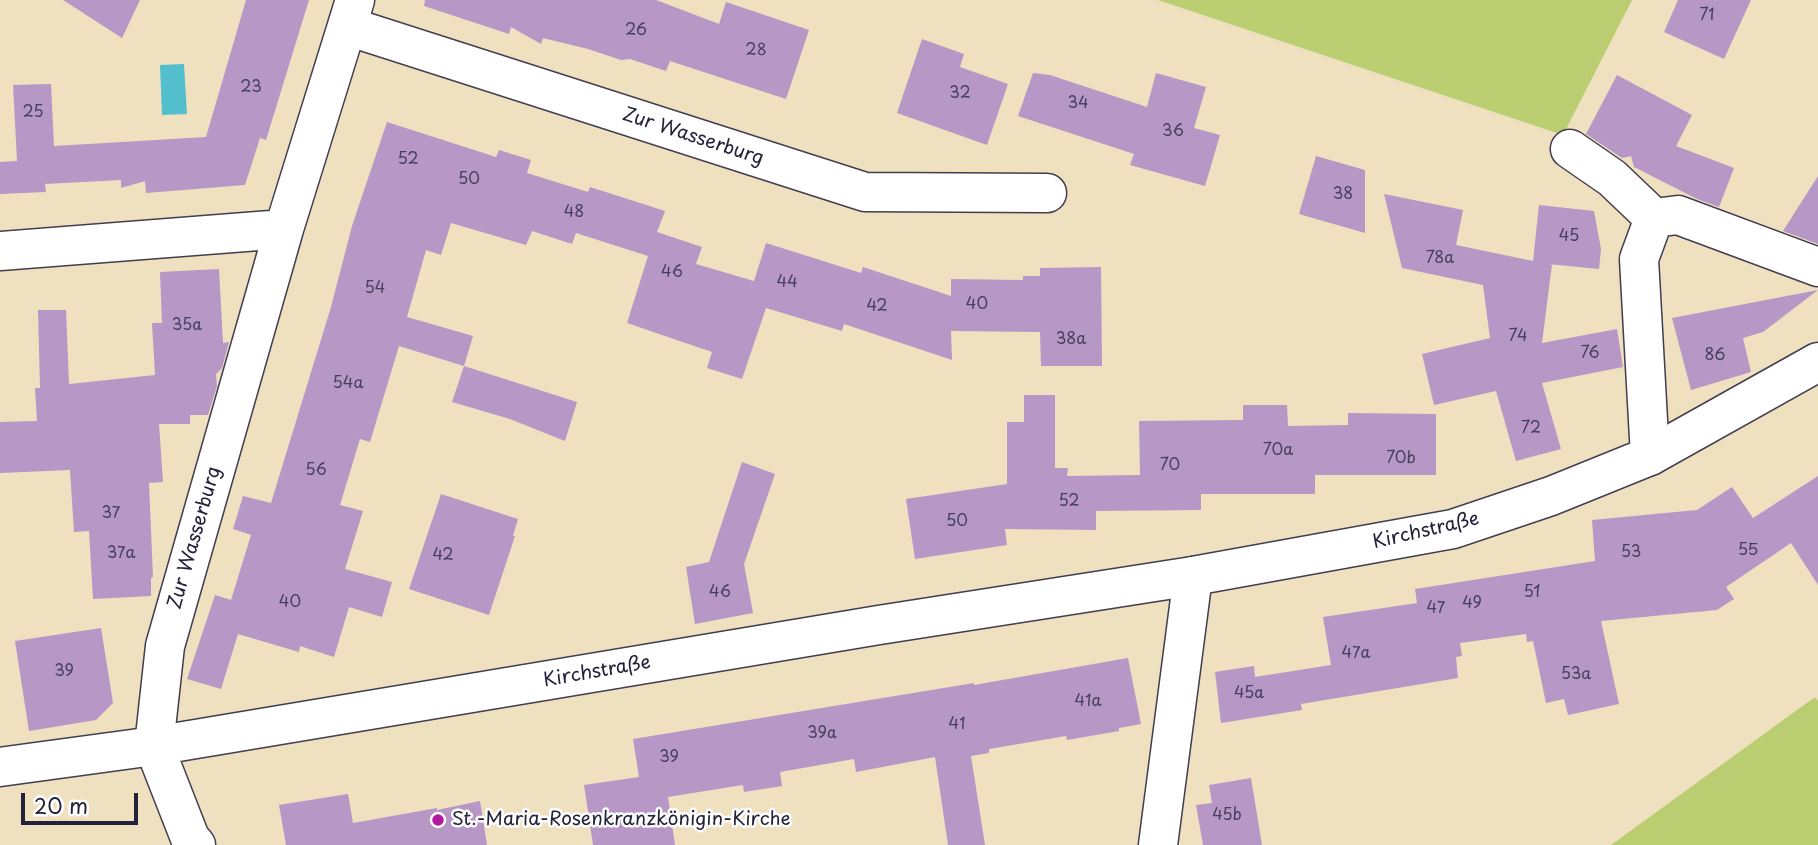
<!DOCTYPE html>
<html>
<head>
<meta charset="utf-8">
<style>
	body { margin:0 }
	#map { position:relative; width:1818px; height:845px; overflow:hidden; background:#efe0c0; font-family:"Playpen Sans",sans-serif }
	canvas { display:block }
	.scale { position:absolute; left:21px; top:793px; width:117px; height:32px; box-sizing:border-box; border:4px solid #22223b; border-top:0; padding-left:9px; font-size:21px; line-height:24px; white-space:nowrap; color:#22223b; -webkit-text-stroke:5px #fff; paint-order:stroke }
</style>
</head>
<body>
<div id="map">
<canvas width="1818" height="845"></canvas>
<div class="scale">20 m</div>
</div>
<script>
const ctx = document.querySelector('canvas').getContext('2d');
ctx.lineJoin = 'round';
function fill(path, color) { ctx.fillStyle = color; ctx.fill(path, 'evenodd'); }
const toPath = rows => new Path2D(rows.map(r => 'M' + r).join(''));
function strokePath(path, color, width, dash) { ctx.strokeStyle = color; ctx.lineWidth = width; ctx.lineCap = dash ? 'butt' : 'round'; ctx.setLineDash(dash || []); ctx.stroke(path); }
function label(font, color, halo, rows, align = 'center') {
  ctx.font = font + ' "Playpen Sans",sans-serif'; ctx.lineWidth = 5; ctx.setLineDash([]); ctx.textBaseline = 'middle'; ctx.strokeStyle = halo; ctx.fillStyle = color; for (const [text, x, y, turn = 0] of rows) {
    ctx.save(); ctx.translate(x, y); ctx.rotate((+turn || 0) * Math.PI / 180); ctx.textAlign = isNaN(turn) ? turn : align; if (halo) ctx.strokeText(text, 0, 0); ctx.fillText(text, 0, 0); ctx.restore();
  }
}
fill(toPath([
	[1158,0,1632,0,1563,135],
	[1815,697,1818,701,1818,845,1611,845]
]), '#bacd70');
fill(toPath([
	[184,64,187,114,162,115,160,65]
]), '#53bfcd');
fill(toPath([
	[63,0,140,0,122,38],
	[246,0,309,0,266,140,260,138,245,185,146,193,145,181,121,188,121,180,45,184,46,192,0,194,0,162,17,161,13,85,51,84,54,146,206,137],
	[425,0,656,0,719,24,726,2,809,30,786,99,670,61,666,71,630,59,621,60,588,49,543,38,541,44,511,27,509,34,424,6],
	[1678,0,1751,0,1724,59,1664,32],
	[922,39,964,54,960,67,1008,84,987,145,897,113],
	[1033,73,1050,75,1147,107,1156,73,1206,87,1194,128,1220,135,1205,186,1130,165,1134,154,1018,116],
	[1617,75,1692,115,1676,146,1734,168,1719,207,1697,199,1634,167,1631,156,1622,158,1586,134],
	[387,122,496,157,499,150,531,160,527,173,588,192,590,187,665,211,657,232,702,247,696,264,754,281,766,243,861,273,863,267,951,296,951,279,1023,280,1023,276,1040,276,1040,268,1101,267,1102,366,1041,366,1040,332,951,331,952,360,844,324,842,331,766,308,742,379,707,368,712,352,627,323,648,256,576,233,572,244,532,231,526,245,451,223,441,255,426,250,407,317,473,336,464,366,399,346,370,442,360,439,340,505,363,511,345,569,392,582,382,617,349,607,334,657,300,646,299,652,238,634,221,689,187,679,215,595,231,600,251,535,233,529,243,496,271,503,331,307,352,226],
	[1316,156,1365,170,1365,233,1299,214],
	[1818,176,1818,244,1783,231],
	[1384,194,1463,210,1456,245,1533,261,1539,205,1594,211,1601,249,1599,269,1548,264,1552,264,1542,343,1617,329,1623,367,1542,383,1561,449,1516,461,1496,391,1434,405,1422,354,1490,338,1483,285,1402,268],
	[219,269,223,343,229,342,222,368,216,374,217,386,208,415,190,415,190,424,159,424,163,482,149,483,153,577,151,578,151,596,93,599,89,531,74,532,70,470,0,473,0,422,37,421,35,388,40,388,38,310,66,310,69,384,155,375,152,323,162,323,160,272],
	[1818,290,1763,332,1743,338,1751,372,1691,390,1672,318],
	[464,366,577,402,565,441,510,419,452,402],
	[1024,395,1055,395,1055,468,1068,468,1067,476,1140,475,1139,421,1243,420,1243,405,1287,405,1288,426,1348,425,1348,413,1436,414,1436,475,1315,475,1315,494,1201,494,1201,510,1096,511,1096,530,1005,529,1007,545,915,559,906,499,1007,484,1007,422,1024,422],
	[742,462,775,474,744,564,753,613,695,624,686,567,709,562],
	[1818,476,1818,585,1791,543,1726,587,1734,599,1717,610,1601,621,1619,704,1568,715,1564,699,1546,703,1533,641,1527,642,1526,634,1460,643,1462,656,1456,657,1458,678,1301,704,1302,710,1221,723,1215,672,1254,666,1255,677,1331,665,1323,617,1417,603,1415,589,1595,561,1592,520,1697,510,1732,487,1753,518],
	[441,494,518,519,513,536,515,536,489,615,409,589],
	[101,628,113,703,96,720,29,731,15,641],
	[1128,658,1141,724,1119,728,1119,731,1067,740,1066,736,989,749,989,753,971,756,985,845,948,845,935,757,856,772,854,759,780,772,782,786,744,792,743,785,668,797,675,845,593,845,584,785,639,777,633,739,974,683,974,685],
	[1251,778,1262,845,1203,845,1196,805,1212,803,1209,785],
	[348,794,353,823,437,808,437,810,480,801,487,845,286,845,279,805]
]), '#b697c6');
const street = toPath([
	[347,26,865,192,1047,193],
	[1570,149,1612,178,1654,218],
	[1654,218,1678,215,1818,267],
	[0,251,284,229],
	[1650,456,1639,259,1654,218],
	[196,845,190,838,154,746,165,646,284,229,355,0],
	[1158,845,1193,576]
]);
const secondary = toPath([
	[0,767,154,746,879,625,1193,576,1453,529,1551,496,1650,456,1818,362]
]);
strokePath(street, '#413e4f', 41);
strokePath(secondary, '#413e4f', 41);
strokePath(street, '#fff', 38);
strokePath(secondary, '#fff', 38);
for (const [x, y, r, color] of [
	[438,820,7,"#b5179e"]
]) { const dot = new Path2D(); dot.arc(x, y, r, 0, 2 * Math.PI); ctx.fillStyle = color; ctx.fill(dot); strokePath(dot, '#fff', 2.5); }
label('16px', '#473f5e', null, [
	["71",1707,16],
	["26",636,31],
	["28",756,51],
	["23",251,88],
	["32",960,94],
	["34",1078,104],
	["25",33,113],
	["36",1173,132],
	["52",408,160],
	["50",469,180],
	["38",1343,195],
	["48",574,213],
	["45",1569,237],
	["78a",1440,259],
	["46",672,273],
	["44",787,283],
	["54",375,289],
	["40",977,305],
	["42",877,307],
	["35a",187,326],
	["74",1518,337],
	["38a",1071,340],
	["76",1590,354],
	["86",1715,356],
	["54a",348,384],
	["72",1531,429],
	["70a",1278,451],
	["70b",1401,459],
	["70",1170,466],
	["56",316,471],
	["52",1069,502],
	["37",111,514],
	["50",957,522],
	["55",1748,551],
	["53",1631,553],
	["37a",121,554],
	["42",443,556],
	["46",720,593],
	["51",1532,593],
	["40",290,603],
	["49",1472,604],
	["47",1436,609],
	["47a",1356,654],
	["39",64,672],
	["53a",1576,675],
	["45a",1249,694],
	["41a",1088,702],
	["41",957,725],
	["39a",822,734],
	["39",669,758],
	["45b",1227,816]
]);
label('19px', '#22223b', '#fff', [
	["Zur Wasserburg",693,137,18],
	["Kirchstraße",1426,531,-13],
	["Zur Wasserburg",195,538,-74],
	["Kirchstraße",597,672,-10]
]);
label('19px', '#22223b', '#fff', [
	["St.-Maria-Rosenkranzkönigin-Kirche",452,820]
], 'left');
</script>
</body>
</html>
